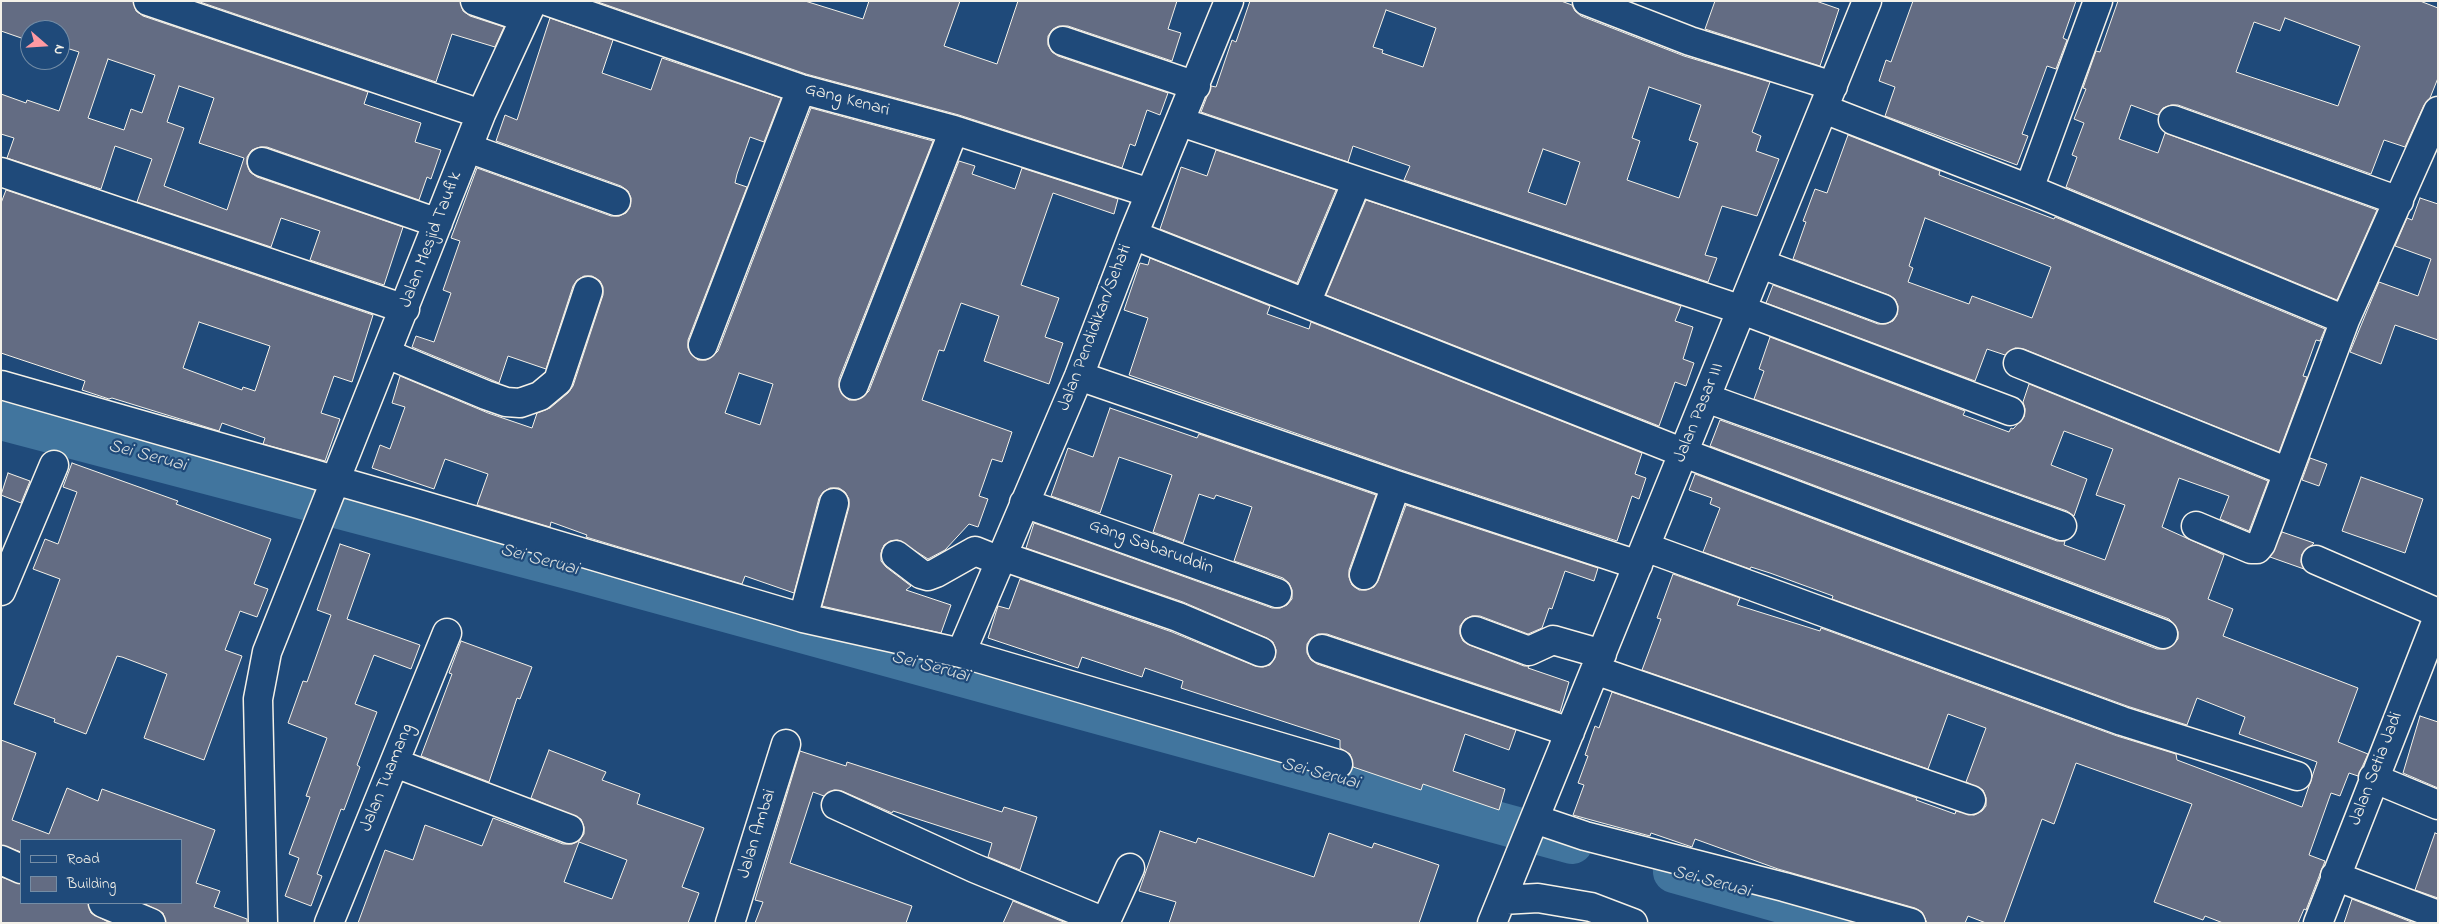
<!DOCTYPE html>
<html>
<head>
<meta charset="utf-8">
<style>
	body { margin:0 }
	#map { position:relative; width:2439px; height:924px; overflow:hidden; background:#1f4a7a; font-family:"Indie Flower",sans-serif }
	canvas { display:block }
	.frame { position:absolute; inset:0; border:2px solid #f4f1e8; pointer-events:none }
	.legend { position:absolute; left:20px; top:839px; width:162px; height:65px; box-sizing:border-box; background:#1f4a7a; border:1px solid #748da6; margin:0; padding:6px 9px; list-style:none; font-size:15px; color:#f4f1e8 }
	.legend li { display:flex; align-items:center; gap:10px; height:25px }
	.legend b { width:25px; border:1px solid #748da6 }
	.north { position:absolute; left:20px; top:20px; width:50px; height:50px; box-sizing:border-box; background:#1f4a7a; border:1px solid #748da6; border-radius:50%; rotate:109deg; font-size:14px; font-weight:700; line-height:20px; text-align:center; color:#f4f1e8 }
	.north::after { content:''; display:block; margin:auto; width:18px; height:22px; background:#ff9aa2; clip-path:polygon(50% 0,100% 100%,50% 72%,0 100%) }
</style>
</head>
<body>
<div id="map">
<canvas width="2439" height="924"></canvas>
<div class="frame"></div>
<ul class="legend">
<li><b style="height:6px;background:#1f4a7a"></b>Road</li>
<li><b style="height:14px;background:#636c83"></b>Building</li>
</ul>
<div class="north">N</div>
</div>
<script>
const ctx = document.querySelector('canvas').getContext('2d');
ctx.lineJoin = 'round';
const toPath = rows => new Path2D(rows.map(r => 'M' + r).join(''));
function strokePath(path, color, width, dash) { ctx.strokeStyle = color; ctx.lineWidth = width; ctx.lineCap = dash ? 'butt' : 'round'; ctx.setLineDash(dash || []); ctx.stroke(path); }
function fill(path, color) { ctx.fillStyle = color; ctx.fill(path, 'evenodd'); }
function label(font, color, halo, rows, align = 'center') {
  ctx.font = font + ' "Indie Flower",sans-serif'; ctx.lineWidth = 4.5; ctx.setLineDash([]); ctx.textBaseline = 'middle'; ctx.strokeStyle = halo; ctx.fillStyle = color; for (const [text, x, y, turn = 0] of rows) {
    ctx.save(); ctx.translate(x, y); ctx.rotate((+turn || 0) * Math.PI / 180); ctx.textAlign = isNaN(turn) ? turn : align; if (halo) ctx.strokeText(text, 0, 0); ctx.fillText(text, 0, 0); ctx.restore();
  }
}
strokePath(toPath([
	[1,419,579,571,1572,843],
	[1674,872,1856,923]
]), '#41759e', 42);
const building = toPath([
	[1,1,133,1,136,11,143,16,368,92,364,104,421,123,415,142,441,150,431,179,427,177,419,200,267,147,260,147,252,150,247,157,247,164,250,172,257,177,403,227,384,285,310,260,320,231,281,218,271,247,137,202,152,159,115,146,101,189,7,158,14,138,1,134,1,94,26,103,27,100,59,111,79,52,60,46,60,30,30,30,30,41,1,31,1,1],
	[108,59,155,75,142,113,131,109,124,130,88,118,108,59],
	[179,86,214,98,199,143,244,158,227,210,164,186,184,128,167,122,179,86],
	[197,1,460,1,463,11,470,16,504,27,495,47,452,34,436,82,197,1],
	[595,1,805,1,863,19,869,1,960,1,944,46,997,64,1018,1,1177,1,1168,29,1181,33,1172,61,1068,26,1059,26,1053,29,1048,36,1048,45,1052,52,1058,56,1168,93,1160,115,1147,110,1135,146,1130,144,1122,168,959,115,806,74,595,1],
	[1250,1,1561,1,1572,5,1575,11,1581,16,1684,56,1770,82,1752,132,1761,136,1756,151,1779,159,1757,216,1722,206,1705,255,1717,258,1708,282,1404,180,1410,166,1353,146,1348,162,1201,112,1211,86,1216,87,1232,40,1236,42,1250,1],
	[1386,10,1436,28,1423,67,1382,53,1383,50,1373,47,1386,10],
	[1649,87,1701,105,1689,140,1698,143,1679,198,1627,180,1640,141,1632,138,1649,87],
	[1543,149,1580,162,1566,205,1528,192,1543,149],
	[1715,1,1816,1,1839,9,1820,66,1705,29,1715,1],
	[1913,1,2076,1,2063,38,2067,40,2056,69,2047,66,2022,134,2028,136,2017,165,1885,116,1895,87,1879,81,1886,60,1891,62,1913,1],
	[2118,1,2420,1,2438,8,2438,78,2430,98,2424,105,2405,147,2384,140,2371,174,2178,105,2171,105,2163,108,2158,115,2131,105,2119,139,2158,153,2165,133,2377,210,2337,300,2066,187,2077,157,2072,155,2084,123,2074,119,2086,89,2083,88,2096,51,2100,52,2118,1],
	[2285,18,2360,46,2338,106,2236,72,2254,22,2280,31,2285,18],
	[550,18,613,40,602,73,651,90,662,58,781,98,764,142,750,137,737,174,735,183,747,187,688,340,688,348,691,354,698,360,706,360,712,357,718,351,811,108,933,141,839,379,839,387,842,394,849,400,856,400,863,397,869,391,959,161,975,166,972,174,1015,189,1022,168,1118,199,1114,214,1053,193,1021,285,1059,298,1045,337,1063,343,1049,384,984,361,999,316,961,303,944,351,939,350,922,400,1012,432,1002,462,992,459,979,496,988,499,978,527,969,524,945,550,928,559,898,540,890,541,884,545,881,553,881,561,886,567,911,586,906,590,951,605,941,633,822,606,849,507,849,499,845,492,839,488,830,488,823,492,819,498,794,593,745,576,742,584,586,537,587,535,551,522,550,527,477,505,488,474,445,459,434,489,372,468,380,445,390,449,405,407,392,403,400,376,488,413,532,428,537,413,550,408,568,393,573,386,603,295,603,287,600,281,592,276,584,276,577,280,573,286,546,369,508,356,499,383,412,347,416,336,434,342,451,293,443,290,460,241,451,238,477,168,611,216,619,216,626,213,630,207,631,198,628,191,621,186,496,141,505,115,517,120,550,18],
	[739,373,773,384,760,425,725,413,739,373],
	[1848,135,1940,171,1939,175,2054,219,2055,217,2325,329,2320,341,2316,340,2303,376,2307,377,2279,452,2024,349,2015,348,2005,355,1987,349,1975,381,1766,303,1773,285,1878,324,1886,324,1893,321,1897,315,1898,306,1895,299,1889,295,1793,259,1806,222,1803,221,1815,189,1827,193,1848,135],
	[1925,218,2051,267,2032,318,1972,296,1969,304,1908,282,1913,268,1909,266,1925,218],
	[1216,150,1336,190,1297,283,1160,229,1181,167,1207,176,1216,150],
	[6,190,373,315,352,382,334,376,321,413,340,419,325,461,263,444,265,438,222,423,219,431,112,398,109,399,82,390,85,381,1,353,1,203,6,190],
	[199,322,270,346,255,391,243,387,242,390,183,368,199,322],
	[2420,198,2438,204,2438,340,2395,325,2381,364,2350,352,2379,282,2418,296,2431,259,2395,246,2407,218,2412,220,2420,198],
	[1366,200,1681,306,1675,321,1693,327,1683,359,1694,363,1686,386,1675,382,1659,426,1326,295,1366,200],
	[1150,258,1270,306,1267,314,1309,329,1311,322,1642,453,1635,474,1646,478,1639,499,1632,496,1617,541,1401,470,1129,375,1148,318,1124,310,1140,263,1148,265,1150,258],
	[1770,337,1965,411,1963,415,2009,432,2011,428,2013,429,2024,417,2025,409,2023,402,2029,384,2268,481,2249,531,2220,519,2229,496,2179,478,2162,527,2224,555,2208,599,2233,609,2223,636,2358,688,2338,742,2368,754,2358,776,2349,773,2340,796,2331,793,2309,855,2325,861,2306,910,2304,909,2298,923,2223,923,2205,916,2203,920,2154,902,2192,804,2076,763,2054,824,2042,819,2004,923,1986,923,1968,916,1965,923,1927,923,1922,912,1915,908,1778,869,1695,839,1692,847,1651,833,1650,836,1573,815,1584,785,1578,783,1588,756,1585,755,1595,726,1599,728,1612,692,1917,798,1916,800,1955,814,1956,811,1974,815,1982,811,1986,806,1986,798,1983,790,1966,782,1986,728,1948,714,1928,769,1642,670,1661,619,1657,618,1673,574,1740,598,1737,605,1820,631,1821,628,2117,736,2176,754,2177,760,2302,807,2317,762,2239,734,2245,717,2197,698,2187,725,2127,706,1832,599,1833,596,1770,573,1751,567,1750,569,1703,552,1720,508,1710,504,1712,498,1689,490,1695,474,2157,649,2165,649,2172,646,2178,639,2178,632,2175,625,2169,619,1710,446,1720,420,2057,541,2065,541,2064,545,2105,560,2125,505,2096,495,2113,449,2064,431,2051,465,2087,479,2074,516,2067,511,1754,399,1764,371,1759,369,1770,337],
	[1110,408,1197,438,1199,434,1376,495,1349,570,1349,577,1352,585,1359,590,1366,590,1374,587,1378,581,1406,505,1598,568,1594,581,1565,571,1552,609,1549,608,1542,628,1528,634,1480,616,1472,616,1465,619,1460,626,1460,634,1463,641,1469,645,1524,666,1529,666,1528,668,1569,682,1560,712,1327,634,1318,634,1311,638,1307,644,1307,653,1311,660,1317,664,1516,730,1509,750,1465,734,1453,771,1505,789,1499,810,1423,784,1421,790,1353,767,1350,754,1340,748,1340,740,1181,688,1183,681,1145,668,1142,677,1082,657,1078,668,988,638,998,606,1009,609,1020,579,1172,632,1255,666,1263,667,1270,665,1275,658,1276,650,1273,642,1267,638,1183,602,1026,548,1034,523,1272,608,1280,608,1287,605,1292,599,1292,590,1289,583,1283,578,1234,561,1252,507,1216,495,1214,499,1199,494,1183,543,1153,532,1172,475,1119,457,1100,513,1051,496,1068,448,1093,457,1110,408],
	[2310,458,2327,464,2319,486,2302,480,2310,458],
	[72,463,178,501,176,504,271,539,254,584,268,589,257,617,240,611,225,650,242,656,204,760,144,738,167,674,122,657,117,656,86,734,54,722,55,719,14,704,60,579,33,569,45,539,58,544,77,492,63,487,72,463],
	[8,473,30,481,21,503,1,495,8,473],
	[2361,477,2423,499,2405,553,2342,531,2361,477],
	[2282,532,2314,543,2302,554,2301,562,2304,569,2270,557,2282,532],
	[340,544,370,554,347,619,420,645,411,669,374,655,355,704,377,712,357,765,360,767,344,810,341,809,317,874,322,876,311,906,285,896,299,858,289,854,310,797,306,796,327,738,288,723,303,681,307,682,331,615,317,610,340,544],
	[461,641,532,667,520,699,517,698,489,782,421,756,452,674,449,673,461,641],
	[2420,716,2438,722,2438,788,2403,773,2420,716],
	[1,740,36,753,12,820,49,834,67,788,98,801,102,789,215,830,196,883,220,891,214,907,247,919,247,923,166,923,163,913,143,903,181,903,181,840,21,840,21,852,1,845,1,740],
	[549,750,606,772,602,780,640,794,637,804,704,828,682,887,699,893,688,923,358,923,385,850,413,860,425,825,482,846,493,818,563,844,572,844,579,841,584,834,584,827,581,819,531,798,549,750],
	[579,842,627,860,612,899,564,882,579,842],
	[800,751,846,766,847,762,1002,812,1004,807,1037,817,1020,870,988,857,992,843,893,811,892,813,842,791,834,790,824,796,813,792,790,863,912,906,906,923,755,923,763,902,755,900,800,751],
	[1160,831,1196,843,1198,838,1314,877,1329,833,1372,848,1374,843,1439,865,1419,923,1169,923,1176,902,1139,891,1160,831],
	[2435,833,2438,834,2438,898,2415,890,2435,833],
	[1,877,21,884,21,903,88,903,91,913,110,923,1,923,1,877],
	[2352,899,2414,923,2344,923,2352,899],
	[1013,901,1066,923,1003,923,1013,901]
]);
fill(building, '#636c83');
strokePath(building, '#f4f1e8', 1);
const minor = toPath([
	[148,1,481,114],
	[475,1,525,18],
	[547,1,801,89,954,130,1150,193],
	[1587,1,1690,41,1833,86],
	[1063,41,1196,86],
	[1824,109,2029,189,2345,320],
	[2173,120,2399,201],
	[1181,122,1742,310,2010,411],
	[468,148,616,201],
	[262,162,438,223],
	[1,172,405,309],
	[2029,189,2098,1],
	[1133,235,1684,453,2163,634],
	[1761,264,1883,309],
	[1306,303,1357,181],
	[703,345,801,89],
	[387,354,486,395,506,402,520,403,540,396,558,381,588,291],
	[2018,363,2288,472],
	[1079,376,1396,485,1638,565],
	[1,385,415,503,803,618,961,653,1338,764],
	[854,385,954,130],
	[1706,398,2062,526],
	[1024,503,1277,593],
	[2196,526,2251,549,2257,549,2261,544,2345,320,2438,111],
	[1645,547,2122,721,2297,776],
	[896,555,921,574,928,576,936,573,975,551,1000,561],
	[1002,556,1178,617,1261,652],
	[2316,560,2438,613],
	[1364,575,1396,485],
	[1,591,54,465],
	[803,618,834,503],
	[1475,631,1529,651,1553,640,1602,654],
	[1322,649,1570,732],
	[961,653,1079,376,1133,235,1229,1],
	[1595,670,1971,800],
	[395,763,569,829],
	[2373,778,2438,805],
	[836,805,974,868,1105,922],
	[1535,819,1585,836,1784,887,1911,923],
	[1,860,21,869],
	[2335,876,2438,915],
	[1502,900,1538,898,1591,907,1633,923],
	[103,903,151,923],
	[263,923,258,699,267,652,481,114,533,1],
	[329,923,447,633],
	[730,923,786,744],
	[1105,923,1130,868],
	[1492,923,1867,1],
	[2318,923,2438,617]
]);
strokePath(minor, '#f4f1e8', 31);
strokePath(minor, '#1f4a7a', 28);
label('18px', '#f4f1e8', '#1f4a7a', [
	["Gang Kenari",847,101,15],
	["Jalan Mesjid Taufik",432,240,-69],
	["Jalan Pendidikan/Sehati",1096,328,-69],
	["Jalan Pasar III",1700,413,-68],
	["Gang Sabaruddin",1151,548,20],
	["Jalan Setia Jadi",2377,769,-69],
	["Jalan Tuamang",388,778,-68],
	["Jalan Ambai",758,834,-73]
]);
label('italic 19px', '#d9dedd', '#1f4a7a', [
	["Sei Seruai",147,457,15],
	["Sei Seruai",539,561,15],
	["Sei Seruai",930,668,15],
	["Sei Seruai",1320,775,15],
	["Sei Seruai",1711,883,15]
]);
</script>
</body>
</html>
